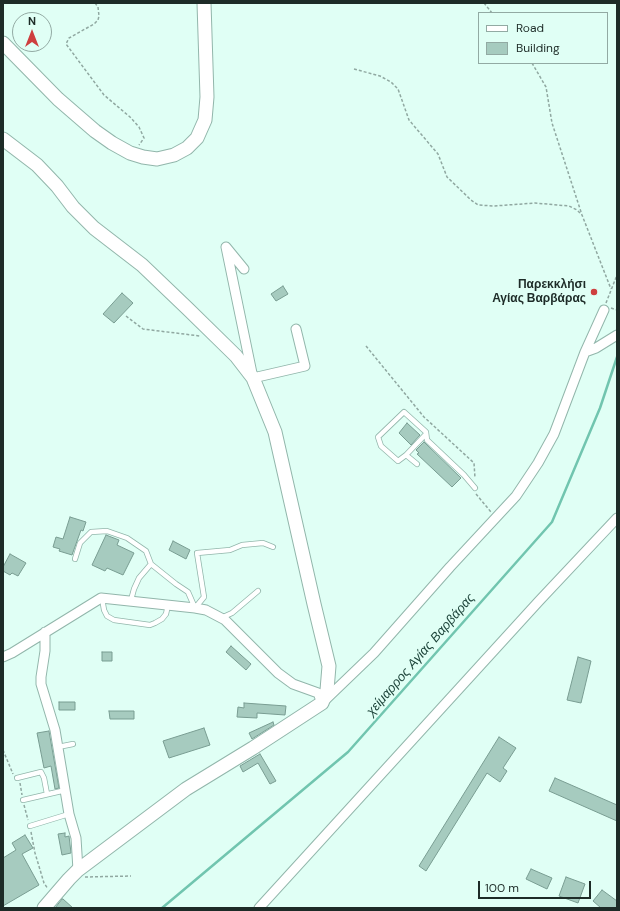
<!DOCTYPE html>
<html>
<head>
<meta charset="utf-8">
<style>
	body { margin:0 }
	#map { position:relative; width:620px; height:911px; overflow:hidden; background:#e0fff5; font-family:"DM Sans",sans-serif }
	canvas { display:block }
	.frame { position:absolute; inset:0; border:4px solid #1d2b27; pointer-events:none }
	.legend { position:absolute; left:478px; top:12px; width:130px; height:52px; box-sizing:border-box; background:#e0fff5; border:1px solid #92aaa3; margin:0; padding:5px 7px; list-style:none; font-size:12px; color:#1d2b27 }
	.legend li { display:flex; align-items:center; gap:8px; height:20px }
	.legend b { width:20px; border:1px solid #92aaa3 }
	.north { position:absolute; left:12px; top:12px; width:40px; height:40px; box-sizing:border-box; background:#e0fff5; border:1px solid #92aaa3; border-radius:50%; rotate:0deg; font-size:11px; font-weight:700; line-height:16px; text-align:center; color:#1d2b27 }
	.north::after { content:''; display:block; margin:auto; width:14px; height:18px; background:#ce3f3f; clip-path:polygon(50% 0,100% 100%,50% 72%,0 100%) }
	.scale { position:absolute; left:478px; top:881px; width:113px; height:18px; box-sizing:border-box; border:2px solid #1d2b27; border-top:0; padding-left:5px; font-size:12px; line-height:14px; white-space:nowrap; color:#1d2b27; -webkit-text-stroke:3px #e0fff5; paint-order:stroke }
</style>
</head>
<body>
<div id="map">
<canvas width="620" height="911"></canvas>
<div class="frame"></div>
<ul class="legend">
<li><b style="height:5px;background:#fff"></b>Road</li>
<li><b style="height:11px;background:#a6cbbf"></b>Building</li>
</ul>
<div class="north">N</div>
<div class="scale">100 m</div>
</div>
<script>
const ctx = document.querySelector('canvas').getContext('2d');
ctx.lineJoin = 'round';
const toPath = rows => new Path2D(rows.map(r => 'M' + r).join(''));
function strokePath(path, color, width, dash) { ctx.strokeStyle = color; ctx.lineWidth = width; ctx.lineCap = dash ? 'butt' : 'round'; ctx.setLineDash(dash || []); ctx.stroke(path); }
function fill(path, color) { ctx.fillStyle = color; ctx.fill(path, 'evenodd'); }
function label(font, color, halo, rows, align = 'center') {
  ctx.font = font + ' "DM Sans",sans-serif'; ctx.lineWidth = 3.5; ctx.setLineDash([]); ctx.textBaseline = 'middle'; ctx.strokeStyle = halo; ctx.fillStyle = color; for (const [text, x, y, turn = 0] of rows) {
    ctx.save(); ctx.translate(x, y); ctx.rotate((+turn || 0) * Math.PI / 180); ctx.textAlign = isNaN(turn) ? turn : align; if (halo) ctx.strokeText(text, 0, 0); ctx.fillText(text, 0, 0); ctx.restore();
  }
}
strokePath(toPath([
	[162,908,348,752,552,522,600,408,617,357]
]), '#71c5af', 2.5);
const building = toPath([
	[283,286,288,294,276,301,271,294,283,286],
	[122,293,133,303,114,323,103,314,122,293],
	[407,423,420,435,411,445,399,433,407,423],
	[424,442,461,478,452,487,417,454,419,453,416,450,424,442],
	[70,517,86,522,83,531,81,530,72,555,59,551,60,549,53,547,56,537,63,539,70,517],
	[106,535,119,540,117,545,134,553,123,575,107,568,105,571,92,565,106,535],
	[173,541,190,550,186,559,169,550,173,541],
	[10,554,26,563,18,576,12,573,10,575,3,571,3,567,10,554],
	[231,646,251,664,246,670,226,652,231,646],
	[102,652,112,652,112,661,102,661,102,652],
	[578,657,591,661,581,703,567,700,578,657],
	[59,702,75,702,75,710,59,710,59,702],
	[244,703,286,706,285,715,257,713,257,718,237,717,238,707,244,708,244,703],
	[109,711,134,711,134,719,110,719,109,711],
	[273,722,274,725,252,739,249,733,273,722],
	[204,728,210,745,169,758,163,741,204,728],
	[49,731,59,788,55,789,51,766,44,768,37,733,49,731],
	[499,737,516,748,503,768,507,771,500,782,487,773,426,871,419,866,499,737],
	[260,754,276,781,270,784,258,763,243,772,240,766,260,754],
	[555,778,617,805,617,821,549,791,555,778],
	[65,833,65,837,69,836,71,853,62,855,58,834,65,833],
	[25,835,33,848,22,854,39,885,3,906,3,858,16,850,12,843,25,835],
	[531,869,552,878,547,889,526,879,531,869],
	[566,877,585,884,578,903,559,896,566,877],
	[602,890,617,901,617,908,601,908,593,901,602,890],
	[62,899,63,899,73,908,55,908,62,899]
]);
fill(building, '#a6cbbf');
strokePath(building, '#799d92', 1);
const lane = toPath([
	[406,455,426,434],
	[417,464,406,455,398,461,381,446,378,437,404,412,426,432,427,440,464,475,475,488],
	[75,559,80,543,91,532,107,531,127,538,146,551,151,564,176,584,188,592,195,608,204,597,197,553,230,550,242,545,263,543,273,547],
	[102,598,104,610,107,616,114,620,150,625,155,623,162,619,166,614,168,605],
	[131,600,134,589,139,578,151,564],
	[221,618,232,613,258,591],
	[58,747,73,744],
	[17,778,41,772,44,778,47,794],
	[23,800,66,790],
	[30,826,69,814]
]);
const street = toPath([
	[244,269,226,247,253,378,305,366,296,329],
	[585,352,604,310],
	[45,632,45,651,41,677,41,684,55,730,69,814,76,838,78,870],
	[3,657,12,653,101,598,195,608,206,610,225,620,278,673,293,684,318,693,322,703,374,653,450,567,516,496,538,463,554,434,585,352,596,348,617,335],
	[259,908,539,601,617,518]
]);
const secondary = toPath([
	[3,43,58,99,95,131,112,143,130,153,143,157,157,159,174,155,187,148,197,138,205,120,207,97,204,3],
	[3,139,37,165,57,186,73,207,94,228,142,265,188,309,236,356,253,378,275,432,314,604,329,666,327,690,322,703,253,748,186,789,78,870,69,879,44,908]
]);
strokePath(lane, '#92b6ab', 6);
strokePath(street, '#92b6ab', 11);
strokePath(secondary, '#92b6ab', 15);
strokePath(toPath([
	[95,3,98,7,99,16,98,20,94,24,69,38,66,44,104,95,130,117,139,127,144,138,139,145],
	[484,3,492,13],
	[532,63,546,87,552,123,582,215,611,289],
	[354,69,380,76,391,82,398,89,409,120,438,154,447,177,471,200,478,205,494,206,535,203,569,206,577,210,582,215],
	[606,303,617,275],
	[611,308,617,310],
	[126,316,143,329,200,336],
	[366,346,424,417,474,463,475,478],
	[476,494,491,512],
	[3,750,13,774],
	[20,783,22,795],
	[24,805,28,820],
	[31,832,35,853,44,883,48,889],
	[85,877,131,876]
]), '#90a8a1', 1.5, [3, 2]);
strokePath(lane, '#fff', 4.5);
strokePath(street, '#fff', 9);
strokePath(secondary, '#fff', 13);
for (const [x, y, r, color] of [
	[594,292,4,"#ce3f3f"]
]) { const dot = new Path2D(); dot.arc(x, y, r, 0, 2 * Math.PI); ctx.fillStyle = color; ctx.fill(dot); strokePath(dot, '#e0fff5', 1.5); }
label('bold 12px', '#1d2b27', '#e0fff5', [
	["Παρεκκλήσι",586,285],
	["Αγίας Βαρβάρας",586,299]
], 'right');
label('italic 13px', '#1f463c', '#e0fff5', [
	["χείμαρρος Αγίας Βαρβάρας",421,655,-49]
]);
</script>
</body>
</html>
